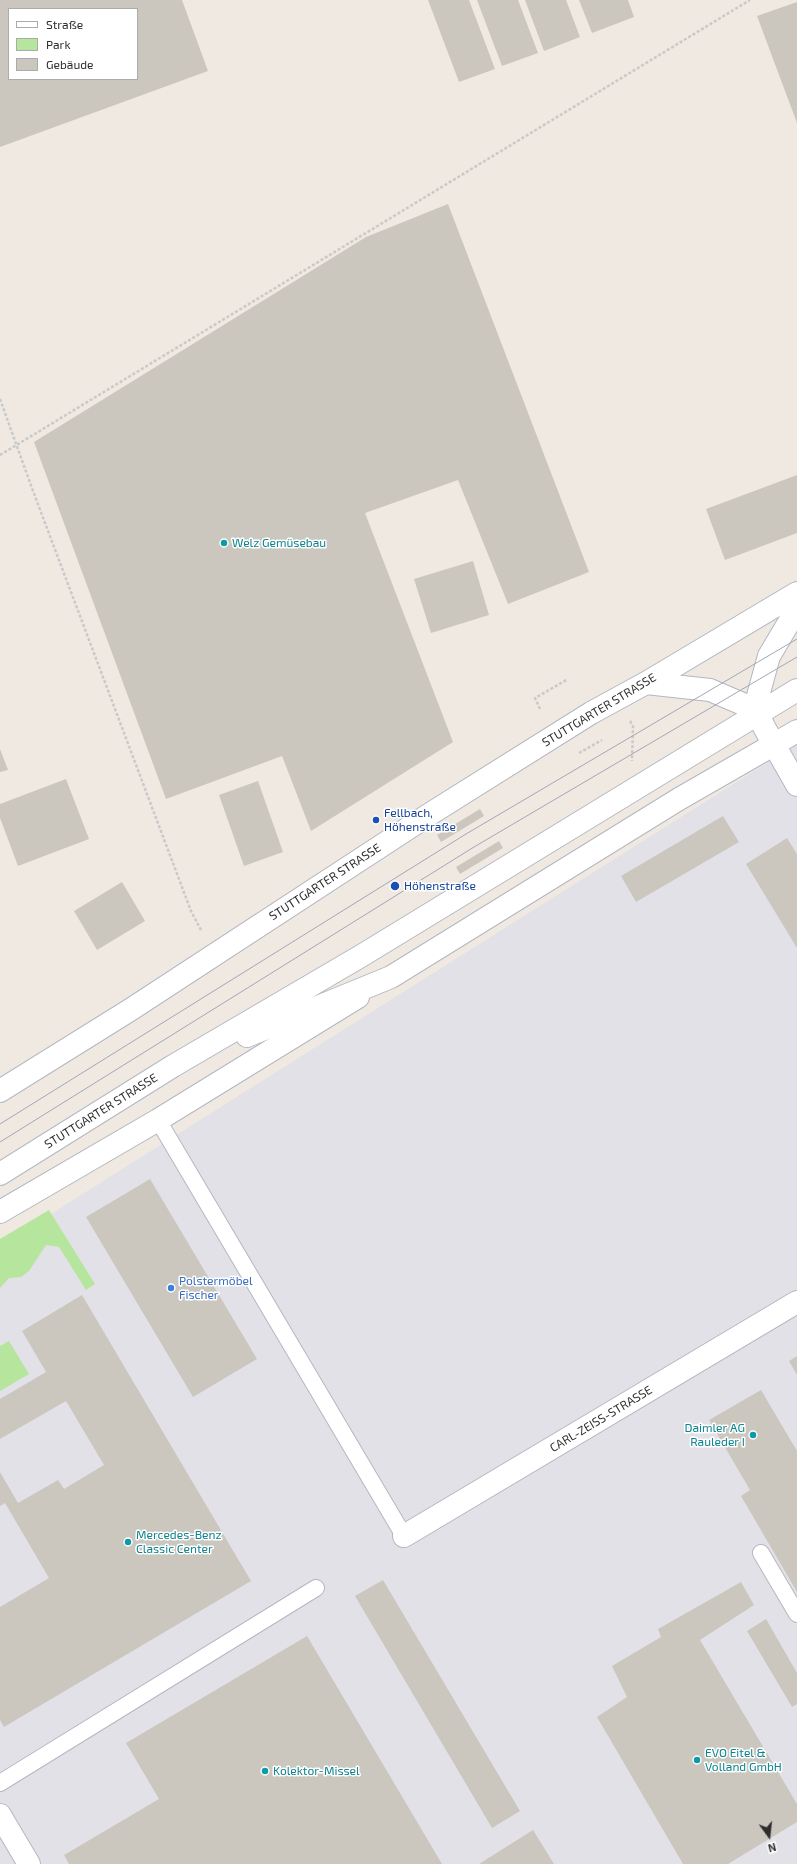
<!DOCTYPE html>
<html>
<head>
<meta charset="utf-8">
<style>
	body { margin:0 }
	#map { position:relative; width:797px; height:1864px; overflow:hidden; background:#efe9e1; font-family:"Exo 2",sans-serif }
	canvas { display:block }
	.legend { position:absolute; left:8px; top:8px; width:130px; height:72px; box-sizing:border-box; background:#fff; border:1px solid #ababab; margin:0; padding:5px 7px; list-style:none; font-size:12px; color:#2e2e2e }
	.legend li { display:flex; align-items:center; gap:8px; height:20px }
	.legend b { width:20px; border:1px solid #ababab }
	.north { position:absolute; left:749px; top:1816px; width:40px; height:40px; -webkit-text-stroke:3px #fff; paint-order:stroke; rotate:165deg; font-size:11px; font-weight:700; line-height:16px; text-align:center; color:#2e2e2e }
	.north::after { content:''; display:block; margin:auto; width:14px; height:18px; background:#2e2e2e; clip-path:polygon(50% 0,100% 100%,50% 72%,0 100%) }
</style>
</head>
<body>
<div id="map">
<canvas width="797" height="1864"></canvas>
<ul class="legend">
<li><b style="height:5px;background:#fff"></b>Straße</li>
<li><b style="height:11px;background:#b6e59e"></b>Park</li>
<li><b style="height:11px;background:#cbc7bf"></b>Gebäude</li>
</ul>
<div class="north">N</div>
</div>
<script>
const ctx = document.querySelector('canvas').getContext('2d');
ctx.lineJoin = 'round';
function fill(path, color) { ctx.fillStyle = color; ctx.fill(path, 'evenodd'); }
const toPath = rows => new Path2D(rows.map(r => 'M' + r).join(''));
function strokePath(path, color, width, dash) { ctx.strokeStyle = color; ctx.lineWidth = width; ctx.lineCap = dash ? 'butt' : 'round'; ctx.setLineDash(dash || []); ctx.stroke(path); }
function label(font, color, halo, rows, align = 'center') {
  ctx.font = font + ' "Exo 2",sans-serif'; ctx.lineWidth = 3; ctx.setLineDash([]); ctx.textBaseline = 'middle'; ctx.strokeStyle = halo; ctx.fillStyle = color; for (const [text, x, y, turn = 0] of rows) {
    ctx.save(); ctx.translate(x, y); ctx.rotate((+turn || 0) * Math.PI / 180); ctx.textAlign = isNaN(turn) ? turn : align; if (halo) ctx.strokeText(text, 0, 0); ctx.fillText(text, 0, 0); ctx.restore();
  }
}
fill(toPath([
	[797,744,797,1864,0,1864,0,1246]
]), '#e3e1e8');
fill(toPath([
	[49,1210,95,1284,86,1290,59,1247,46,1245,29,1271,21,1277,9,1278,0,1288,0,1239],
	[9,1341,29,1374,0,1391,0,1346]
]), '#b6e59e');
fill(toPath([
	[0,0,182,0,208,71,0,147],
	[9,9,137,9,137,79,9,79],
	[428,0,469,0,495,69,459,82],
	[477,0,518,0,538,53,502,66],
	[525,0,566,0,580,37,544,51],
	[579,0,628,0,634,17,592,33],
	[797,2,797,123,757,16],
	[448,204,589,572,508,604,458,480,365,513,453,742,311,831,282,756,166,799,34,442,366,237],
	[797,475,797,533,725,560,706,509],
	[473,561,489,615,431,633,414,579],
	[0,749,8,770,0,772],
	[66,779,89,839,18,866,0,818,0,804],
	[258,781,283,852,244,866,219,795],
	[480,809,484,816,441,842,437,835],
	[723,816,739,842,636,902,621,876],
	[787,838,797,854,797,948,746,864],
	[499,841,503,848,460,874,456,867],
	[122,882,145,921,97,950,74,911],
	[150,1179,257,1359,193,1397,86,1217],
	[82,1295,251,1581,4,1727,0,1720,0,1607,49,1578,5,1503,0,1506,0,1472,18,1503,58,1480,64,1489,104,1465,66,1401,0,1439,0,1399,46,1372,22,1331],
	[797,1356,797,1375,789,1361],
	[761,1390,797,1451,797,1592,741,1496,750,1490,709,1420],
	[383,1580,520,1811,492,1828,355,1596],
	[741,1582,754,1605,700,1640,797,1804,797,1822,728,1864,683,1864,597,1717,627,1697,612,1666,661,1637,658,1629],
	[766,1619,797,1673,797,1704,792,1707,747,1631],
	[307,1636,442,1864,69,1864,64,1855,159,1799,126,1743],
	[533,1830,554,1864,479,1864]
]), '#cbc7bf');
const service = toPath([
	[158,1120,404,1536],
	[761,1553,797,1614],
	[0,1783,316,1588]
]);
const minor = toPath([
	[773,745,797,731],
	[0,1212,158,1120,358,997],
	[404,1536,797,1302],
	[0,1815,29,1864]
]);
const secondary = toPath([
	[797,609,769,656,758,696,758,713,764,727,797,785],
	[646,683,710,690,745,705,758,713],
	[247,1036,391,977,679,799,773,745],
	[0,1091,130,1010,430,814,591,713,646,683,797,593],
	[0,1174,173,1066,361,956,797,690]
]);
strokePath(service, '#b4b7c1', 18);
strokePath(minor, '#b4b7c1', 24);
strokePath(secondary, '#b4b7c1', 24);
strokePath(toPath([
	[0,399,33,491,191,911,202,932],
	[0,455,750,0],
	[540,709,535,698,568,679],
	[630,721,633,726,632,761],
	[579,753,602,740]
]), '#c9c9c9', 2.5, [3, 2]);
strokePath(service, '#fff', 16);
strokePath(minor, '#fff', 22);
strokePath(secondary, '#fff', 22);
strokePath(toPath([
	[0,1124,466,834,797,639],
	[0,1142,474,847,797,657]
]), '#a3a6b8', 1);
for (const [x, y, r, color] of [
	[224,543,4,"#0f9aa8"],
	[376,820,4,"#1a4fb4"],
	[395,886,5,"#1a4fb4"],
	[171,1288,4,"#3f7fe0"],
	[753,1435,4,"#0f9aa8"],
	[128,1542,4,"#0f9aa8"],
	[697,1760,4,"#0f9aa8"],
	[265,1771,4,"#0f9aa8"]
]) { const dot = new Path2D(); dot.arc(x, y, r, 0, 2 * Math.PI); ctx.fillStyle = color; ctx.fill(dot); strokePath(dot, '#fff', 1.5); }
label('12px', '#0d838f', '#fff', [
	["Welz Gemüsebau",232,543],
	["Daimler AG",745,1428,"right"],
	["Rauleder I",745,1442,"right"],
	["Mercedes-Benz",136,1535],
	["Classic Center",136,1549],
	["EVO Eitel &",705,1753],
	["Volland GmbH",705,1767],
	["Kolektor-Missel",273,1771]
], 'left');
label('12px', '#2e2e2e', '#fff', [
	["STUTTGARTER STRASSE",599,710,-31],
	["STUTTGARTER STRASSE",325,882,-33],
	["STUTTGARTER STRASSE",101,1111,-32],
	["CARL-ZEISS-STRASSE",601,1419,-31]
]);
label('12px', '#164399', '#fff', [
	["Fellbach,",384,813],
	["Höhenstraße",384,827],
	["Höhenstraße",404,886]
], 'left');
label('12px', '#366cbe', '#fff', [
	["Polstermöbel",179,1281],
	["Fischer",179,1295]
], 'left');
</script>
</body>
</html>
